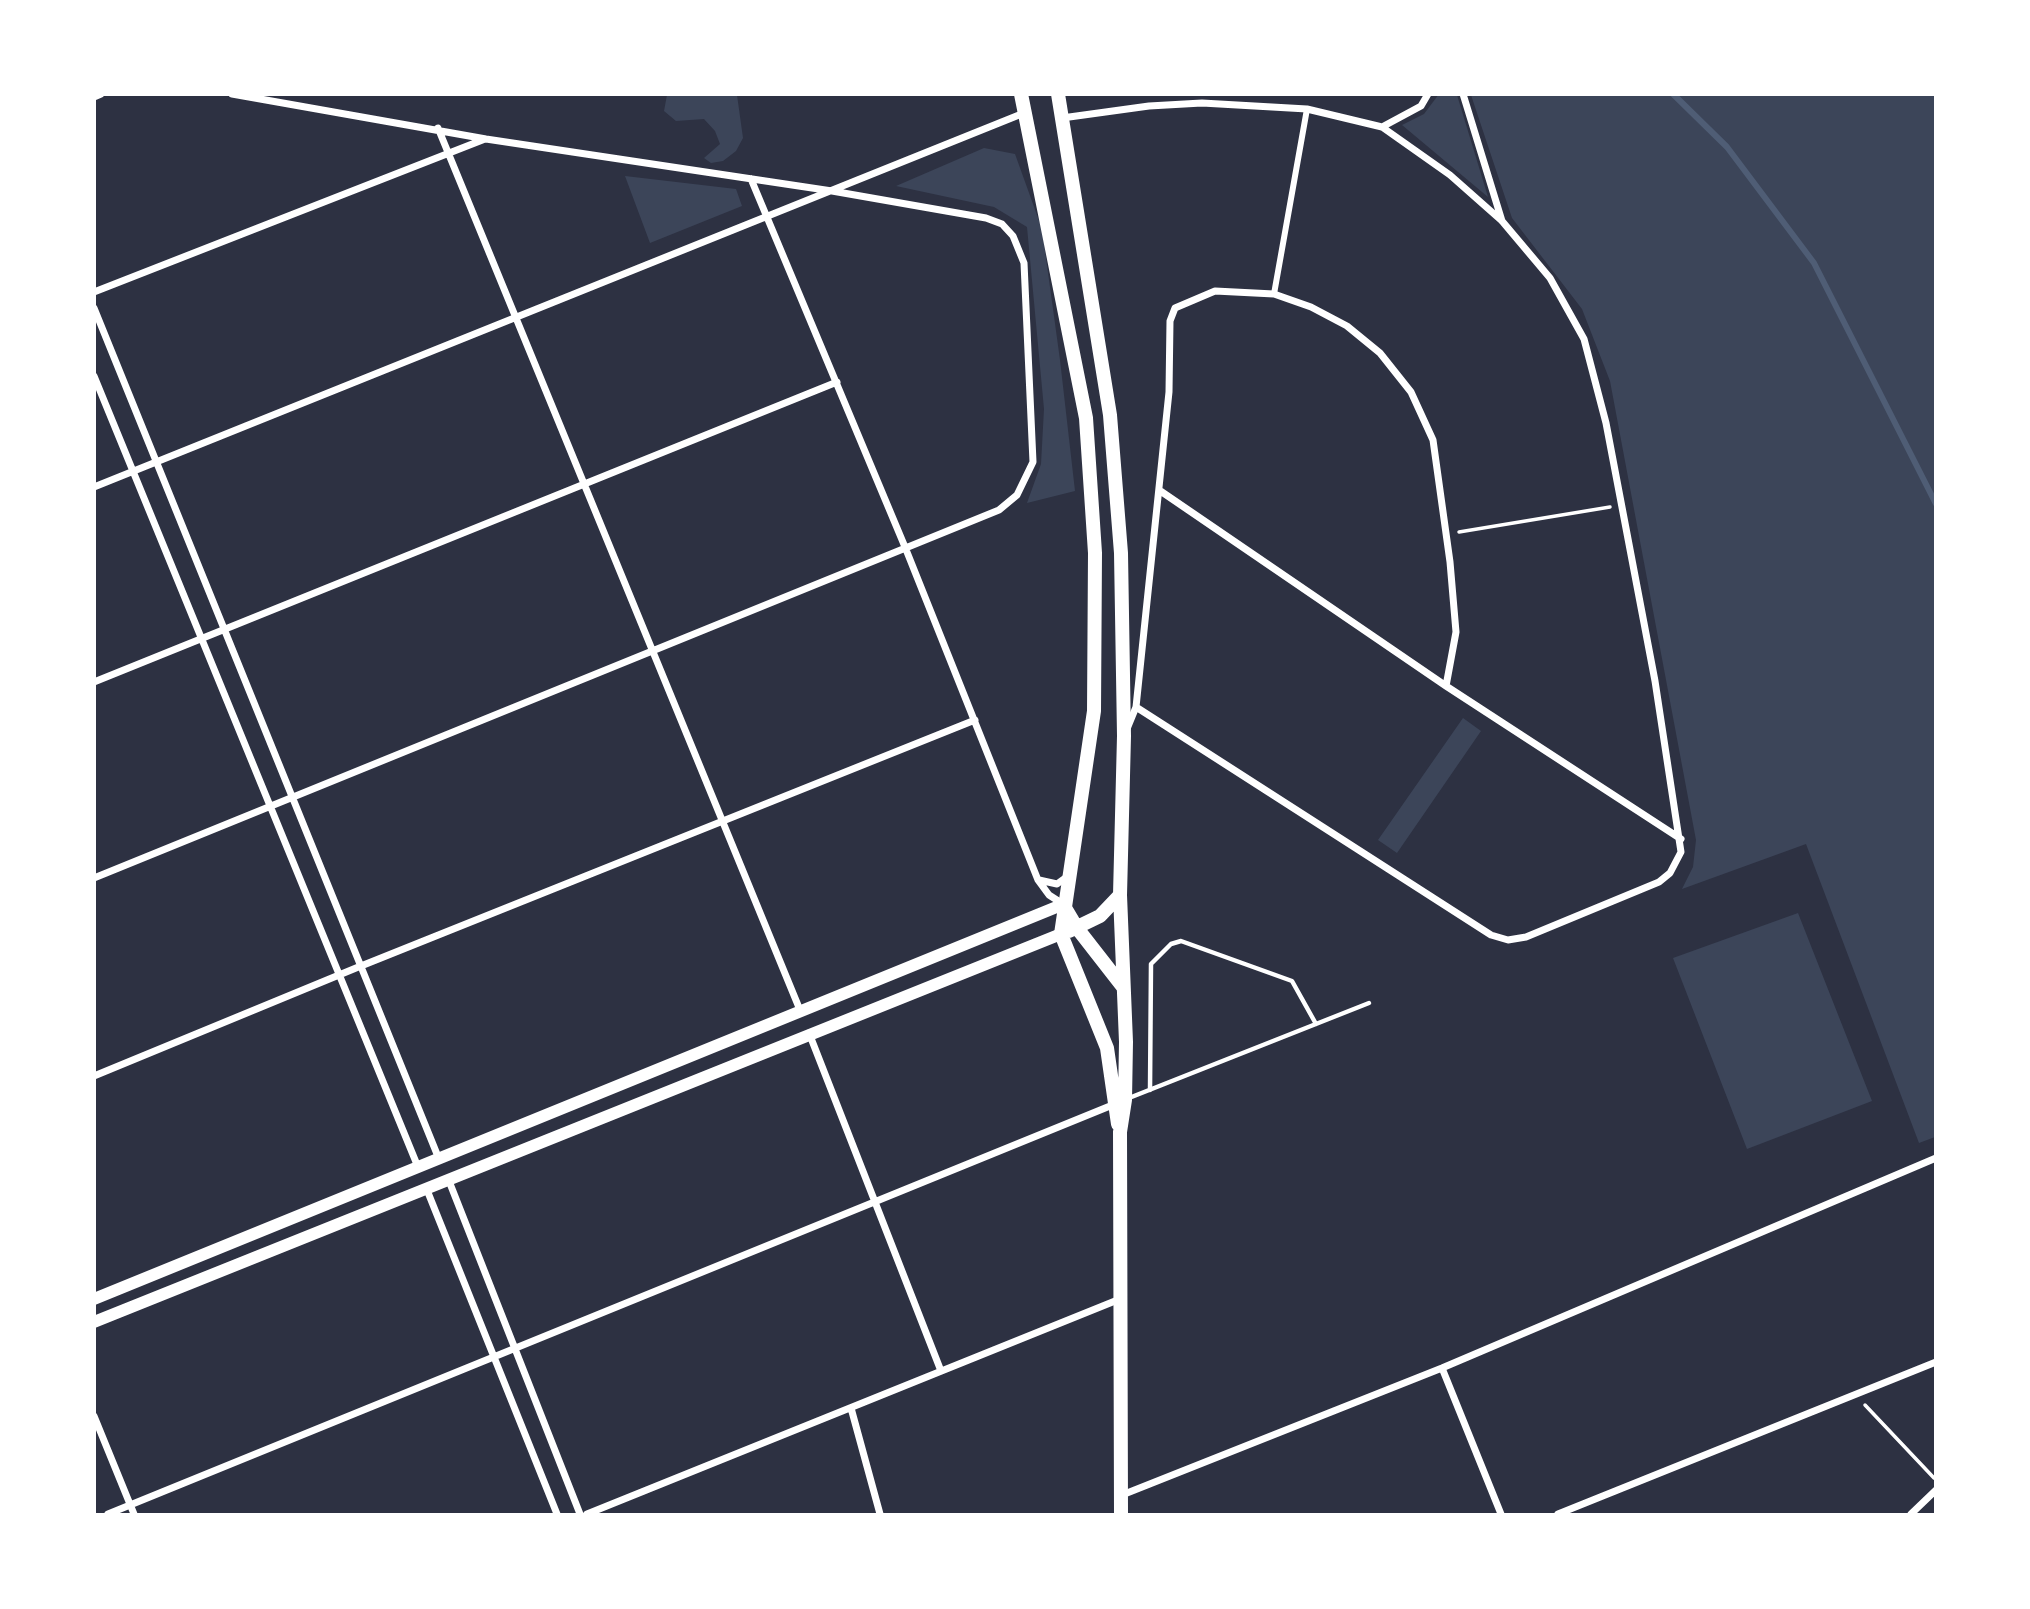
<!DOCTYPE html>
<html>
<head>
<meta charset="utf-8">
<style>
	body { margin:0 }
	#map { position:relative; width:2030px; height:1609px; overflow:hidden; background:#2d3142; font-family:"IBM Plex Serif",serif }
	canvas { display:block }
	.frame { position:absolute; inset:0; border:96px solid #fff; pointer-events:none }
</style>
</head>
<body>
<div id="map">
<canvas width="2030" height="1609"></canvas>
<div class="frame"></div>
</div>
<script>
const ctx = document.querySelector('canvas').getContext('2d');
ctx.lineJoin = 'round';
function fill(path, color) { ctx.fillStyle = color; ctx.fill(path, 'evenodd'); }
const toPath = rows => new Path2D(rows.map(r => 'M' + r).join(''));
function strokePath(path, color, width, dash) { ctx.strokeStyle = color; ctx.lineWidth = width; ctx.lineCap = dash ? 'butt' : 'round'; ctx.setLineDash(dash || []); ctx.stroke(path); }
fill(toPath([
	[1439,94,1457,95,1488,197,1402,125,1424,114],
	[667,95,737,95,743,138,736,151,723,161,711,163,704,158,720,144,715,131,704,119,676,121,664,111],
	[1471,95,1935,95,1935,1137,1919,1143,1806,844,1682,889,1693,867,1696,840,1610,381,1582,309,1512,218],
	[984,148,1015,154,1042,229,1060,360,1075,491,1027,503,1041,464,1044,409,1027,227,994,207,896,186],
	[625,176,736,189,742,206,650,243],
	[1463,718,1481,731,1397,853,1378,840],
	[1798,913,1872,1101,1747,1149,1673,958]
]), '#3c4559');
strokePath(toPath([
	[1673,94,1727,147,1814,263,1936,504]
]), '#4f5d75', 6);
strokePath(toPath([
	[1459,532,1610,507],
	[1865,1405,1934,1478]
]), '#fff', 3.5);
strokePath(toPath([
	[1150,1090,1151,964,1171,944,1181,941,1292,981,1316,1024],
	[1129,1098,1369,1003]
]), '#fff', 4.5);
strokePath(toPath([
	[1274,294,1307,109]
]), '#fff', 6);
strokePath(toPath([
	[1463,94,1502,221],
	[94,97,101,94],
	[1062,118,1149,106,1202,103,1307,109,1382,127,1450,175,1502,221,1550,278,1584,339,1606,423,1655,681,1681,852,1670,873,1659,882,1526,937,1508,940,1491,935,1136,707],
	[1382,127,1421,106,1428,94],
	[438,128,800,1010],
	[751,179,905,547,1038,880,1049,895,1063,904],
	[94,292,485,139],
	[94,308,439,1159],
	[94,376,418,1167],
	[94,487,1024,113],
	[1159,490,1446,686,1681,839],
	[94,682,837,382],
	[1127,729,1136,707,1169,392,1170,321,1175,308,1215,291,1274,294,1311,307,1347,326,1380,353,1411,392,1433,440,1450,562,1456,632,1446,686],
	[94,878,999,510,1017,495,1033,462,1024,263,1013,236,1002,224,986,218,832,191,486,139,232,94],
	[1039,880,1057,884,1068,876],
	[809,1033,941,1371],
	[94,1076,356,968,975,720],
	[449,1181,580,1514],
	[427,1190,557,1514],
	[1442,1368,1501,1514],
	[851,1408,880,1514],
	[94,1416,134,1514],
	[1122,1495,1442,1368,1936,1158],
	[108,1514,1115,1104],
	[587,1514,1120,1299],
	[1558,1514,1936,1362],
	[1911,1514,1936,1490]
]), '#fff', 7);
strokePath(toPath([
	[94,1299,1064,904],
	[94,1322,1061,934]
]), '#fff', 12);
strokePath(toPath([
	[1021,94,1086,418,1095,553,1094,711,1061,934,1107,1048,1118,1124],
	[1058,94,1110,415,1121,553,1124,736,1120,895,1126,1042,1125,1100,1120,1132,1121,1514],
	[1064,906,1077,928,1123,987],
	[1069,931,1100,916,1120,895]
]), '#fff', 14);
</script>
</body>
</html>
